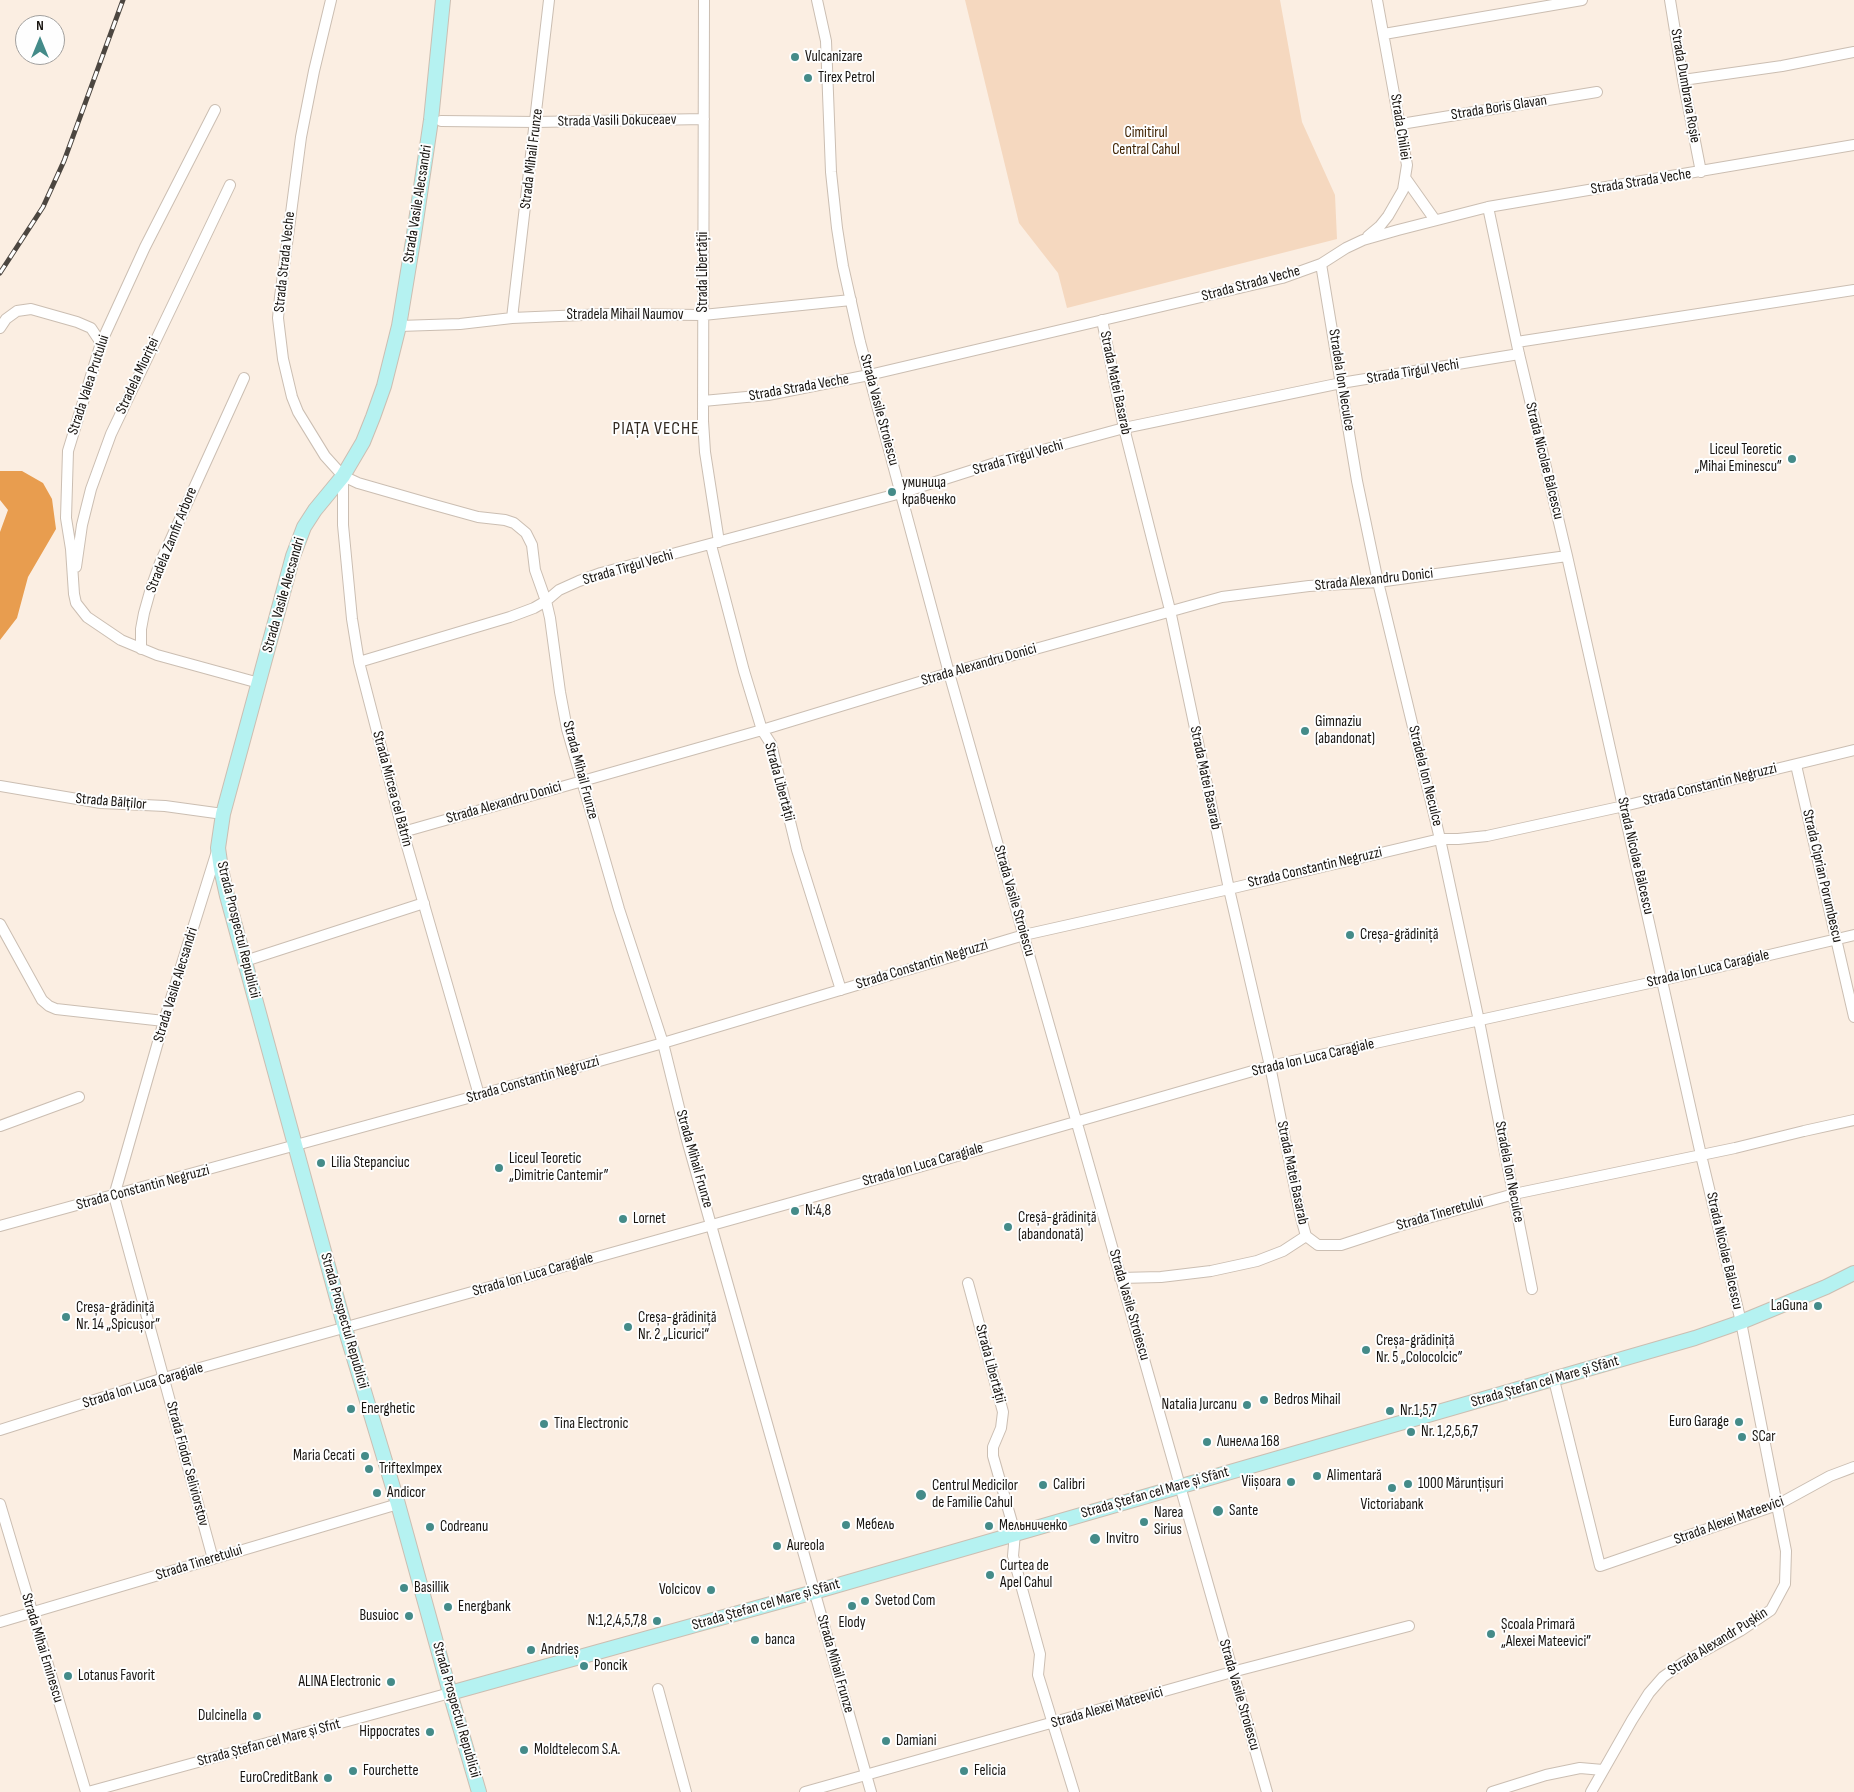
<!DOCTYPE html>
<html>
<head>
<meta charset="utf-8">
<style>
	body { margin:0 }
	#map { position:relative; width:1854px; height:1792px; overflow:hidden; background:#fbeee2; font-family:"Sofia Sans Condensed",sans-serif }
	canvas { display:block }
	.north { position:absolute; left:15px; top:15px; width:50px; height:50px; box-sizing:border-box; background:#fefefe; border:1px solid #a2a09e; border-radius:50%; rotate:0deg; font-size:14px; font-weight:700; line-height:20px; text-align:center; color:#17130f }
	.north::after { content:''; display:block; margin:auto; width:18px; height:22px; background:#448b89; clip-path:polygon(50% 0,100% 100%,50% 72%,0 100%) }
</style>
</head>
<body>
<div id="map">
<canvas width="1854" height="1792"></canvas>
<div class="north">N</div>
</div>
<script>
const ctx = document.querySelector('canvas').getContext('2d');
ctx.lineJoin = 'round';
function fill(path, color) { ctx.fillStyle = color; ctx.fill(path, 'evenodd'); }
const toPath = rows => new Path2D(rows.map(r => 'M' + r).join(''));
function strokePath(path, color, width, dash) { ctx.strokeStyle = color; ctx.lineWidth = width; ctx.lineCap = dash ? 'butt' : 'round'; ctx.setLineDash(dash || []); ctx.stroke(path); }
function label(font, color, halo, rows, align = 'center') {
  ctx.font = font + ' "Sofia Sans Condensed",sans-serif'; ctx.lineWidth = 4; ctx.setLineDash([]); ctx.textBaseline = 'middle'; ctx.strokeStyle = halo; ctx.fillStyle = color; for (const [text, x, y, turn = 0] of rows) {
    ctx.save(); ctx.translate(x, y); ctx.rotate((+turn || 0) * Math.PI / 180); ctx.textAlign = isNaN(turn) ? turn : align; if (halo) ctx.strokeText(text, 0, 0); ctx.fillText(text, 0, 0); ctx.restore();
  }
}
fill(toPath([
	[965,0,1280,0,1302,122,1335,195,1337,239,1067,308,1058,273,1019,223]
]), '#f5d8bf');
fill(toPath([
	[0,471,22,471,43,483,52,499,56,529,28,577,17,618,0,640,0,532,8,510,0,500]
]), '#e89d4f');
const street = toPath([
	[331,0,314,71,301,137,280,297,278,318,283,359,292,397,298,412,325,456,343,476,358,483,431,504,478,517,505,520,514,523,526,533,532,545,535,570,546,601,550,618,560,692,567,729,619,909,663,1043,687,1140,871,1792],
	[704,0,703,421,705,452,719,542],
	[817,0,826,41,831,172,837,228,843,266,860,342,949,673,1267,1792],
	[1670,0,1683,80,1701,172],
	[1384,34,1582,0],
	[1683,80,1782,66,1854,52],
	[215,110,145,247,101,343,68,451,66,518,71,549,74,594,76,603,87,617,121,640,157,655,259,683],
	[441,121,536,122,704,119],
	[1401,124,1597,92],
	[1406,179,1435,220],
	[1488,207,1519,354,1567,556,1701,1155,1741,1322,1786,1551,1785,1584,1771,1610,1740,1631,1684,1662,1663,1677,1649,1693,1632,1720,1591,1792],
	[1368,236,1380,226,1388,216,1403,190,1407,165,1377,0],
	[1321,264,1357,481,1378,582,1440,839,1479,1021,1532,1289],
	[512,318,549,0],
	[1102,320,1124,428,1170,610,1229,889,1270,1066,1301,1218,1306,1236],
	[399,326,460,324,512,318,606,314,703,315,851,300],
	[0,328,6,319,17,311,31,309,77,322,91,328,101,343],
	[1517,342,1854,290],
	[703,401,768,395,869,375,1282,278,1321,264,1346,248,1363,240,1398,230,1488,207,1854,145],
	[343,476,343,525,352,619,359,662,403,832,479,1095],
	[711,545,744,671,762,730,771,744,797,850,841,990],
	[76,567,82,525,91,489,111,434,230,185],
	[141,649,141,629,144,613,151,588,160,563,244,378],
	[359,662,510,617,534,608,546,601,559,590,579,581,601,573,901,493,995,463,1124,428,1341,383,1519,354],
	[1796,765,1854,1017],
	[0,786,101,803,165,806,223,814],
	[403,832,762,730,949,673,1222,597,1309,586,1378,582,1567,556],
	[0,924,42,1000,49,1006,56,1009,164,1021],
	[245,961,424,903],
	[0,1126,79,1097],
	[0,1226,479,1095,663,1043,1024,935,1229,889,1440,839,1458,839,1487,836,1624,806,1854,750],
	[1120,1278,1161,1277,1211,1271,1257,1261,1283,1251,1306,1236,1318,1245,1341,1245,1399,1226,1514,1194,1735,1148,1804,1131,1854,1120],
	[968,1283,1003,1412,1001,1428,993,1447,993,1456,1015,1533,1013,1556,1040,1654,1038,1675,1074,1792],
	[1554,1380,1600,1566,1777,1505,1830,1476,1854,1467],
	[0,1430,164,1378,891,1175,1270,1066,1663,980,1854,935],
	[0,1504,86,1792],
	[213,1559,114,1196,164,1021,217,851],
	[0,1622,398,1504],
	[658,1689,686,1792],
	[88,1792,450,1693],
	[805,1792,1232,1672,1409,1626],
	[1492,1792,1546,1775,1580,1768,1603,1770]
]);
const secondary = toPath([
	[443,0,431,120,413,241,399,326,384,386,373,417,363,442,343,476,315,510,304,527,293,556,223,814,218,848,221,869,227,896,345,1328,398,1504,450,1693,479,1792],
	[450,1693,814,1592,1695,1338,1741,1322,1826,1287,1854,1273]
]);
strokePath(street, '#cbbeb2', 12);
strokePath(secondary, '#cbbeb2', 16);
strokePath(street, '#fff', 10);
strokePath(secondary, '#b5f2f1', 14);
const rail = toPath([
	[0,273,43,207,64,161,123,0]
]);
strokePath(rail, '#4c4640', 5);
strokePath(rail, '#fefefe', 3, [9]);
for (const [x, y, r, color] of [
	[795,57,5,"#448b89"],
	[808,78,5,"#448b89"],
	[1792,459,5,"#448b89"],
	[892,492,5,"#448b89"],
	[1305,731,5,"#448b89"],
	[1350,935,5,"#448b89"],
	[321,1163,5,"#448b89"],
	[499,1168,5,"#448b89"],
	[795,1211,5,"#448b89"],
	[623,1219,5,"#448b89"],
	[1008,1227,5,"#448b89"],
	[1818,1306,5,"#448b89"],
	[66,1317,5,"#448b89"],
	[628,1327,5,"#448b89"],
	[1366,1350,5,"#448b89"],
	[1264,1400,5,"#448b89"],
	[1247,1405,5,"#448b89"],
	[351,1409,5,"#448b89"],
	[1390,1411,5,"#448b89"],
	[1739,1422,5,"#448b89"],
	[544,1424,5,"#448b89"],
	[1411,1432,5,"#448b89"],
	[1742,1437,5,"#448b89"],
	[1207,1442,5,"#448b89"],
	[365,1456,5,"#448b89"],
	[369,1469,5,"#448b89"],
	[1317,1476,5,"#448b89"],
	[1291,1482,5,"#448b89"],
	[1408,1484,5,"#448b89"],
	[1043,1485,5,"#448b89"],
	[1392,1488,5,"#448b89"],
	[377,1493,5,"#448b89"],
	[921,1495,6,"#448b89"],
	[1218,1511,6,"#448b89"],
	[1144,1522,5,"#448b89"],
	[846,1525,5,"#448b89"],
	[989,1526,5,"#448b89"],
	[430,1527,5,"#448b89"],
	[1095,1539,6,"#448b89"],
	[777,1546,5,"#448b89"],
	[990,1575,5,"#448b89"],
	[404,1588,5,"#448b89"],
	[711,1590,5,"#448b89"],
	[865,1601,5,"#448b89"],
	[852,1606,5,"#448b89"],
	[448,1607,5,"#448b89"],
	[409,1616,5,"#448b89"],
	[657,1621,5,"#448b89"],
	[1491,1634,5,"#448b89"],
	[755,1640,5,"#448b89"],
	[531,1650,5,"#448b89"],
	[584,1666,5,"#448b89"],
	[68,1676,5,"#448b89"],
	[391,1682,5,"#448b89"],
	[257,1716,5,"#448b89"],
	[430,1732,5,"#448b89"],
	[886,1741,5,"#448b89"],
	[524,1750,5,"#448b89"],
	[353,1771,5,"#448b89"],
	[964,1771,5,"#448b89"],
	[328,1778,5,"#448b89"]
]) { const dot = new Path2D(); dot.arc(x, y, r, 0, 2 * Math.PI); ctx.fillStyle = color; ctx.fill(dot); strokePath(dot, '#fefefe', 2); }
label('15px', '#17130f', '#fefefe', [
	["Vulcanizare",805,57],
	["Tirex Petrol",818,78],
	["Liceul Teoretic",1782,450,"right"],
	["„Mihai Eminescu”",1782,467,"right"],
	["уминица",902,483],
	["кравченко",902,500],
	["Gimnaziu",1315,722],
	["(abandonat)",1315,739],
	["Creșa-grădiniță",1360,935],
	["Liceul Teoretic",509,1159],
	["„Dimitrie Cantemir”",509,1176],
	["Lilia Stepanciuc",331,1163],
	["N:4,8",805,1211],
	["Creșă-grădiniță",1018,1218],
	["(abandonată)",1018,1235],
	["Lornet",633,1219],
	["LaGuna",1808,1306,"right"],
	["Creșa-grădiniță",76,1308],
	["Nr. 14 „Spicușor”",76,1325],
	["Creșa-grădiniță",638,1318],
	["Nr. 2 „Licurici“",638,1335],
	["Creșa-grădiniță",1376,1341],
	["Nr. 5 „Colocolcic”",1376,1358],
	["Bedros Mihail",1274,1400],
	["Natalia Jurcanu",1237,1405,"right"],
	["Energhetic",361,1409],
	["Nr.1,5,7",1400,1411],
	["Euro Garage",1729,1422,"right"],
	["Tina Electronic",554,1424],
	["Nr. 1,2,5,6,7",1421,1432],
	["SCar",1752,1437],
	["Линелла 168",1217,1442],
	["Maria Cecati",355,1456,"right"],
	["TriftexImpex",379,1469],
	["Alimentară",1327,1476],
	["Viișoara",1281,1482,"right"],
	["1000 Mărunțișuri",1418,1484],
	["Calibri",1053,1485],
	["Centrul Medicilor",932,1486],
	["de Familie Cahul",932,1503],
	["Andicor",387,1493],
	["Victoriabank",1392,1505,"center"],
	["Sante",1229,1511],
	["Narea",1154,1513],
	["Sirius",1154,1530],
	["Мебель",856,1525],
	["Мельниченко",999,1526],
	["Codreanu",440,1527],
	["Invitro",1106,1539],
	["Aureola",787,1546],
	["Curtea de",1000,1566],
	["Apel Cahul",1000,1583],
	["Basillik",414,1588],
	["Volcicov",701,1590,"right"],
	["Svetod Com",875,1601],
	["Energbank",458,1607],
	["Busuioc",399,1616,"right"],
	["N:1,2,4,5,7,8",647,1621,"right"],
	["Elody",852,1623,"center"],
	["Școala Primară",1501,1625],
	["„Alexei Mateevici”",1501,1642],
	["banca",765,1640],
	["Andrieș",541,1650],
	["Poncik",594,1666],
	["Lotanus Favorit",78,1676],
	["ALINA Electronic",381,1682,"right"],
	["Dulcinella",247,1716,"right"],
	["Hippocrates",420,1732,"right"],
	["Damiani",896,1741],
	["Moldtelecom S.A.",534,1750],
	["Fourchette",363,1771],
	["Felicia",974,1771],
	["EuroCreditBank",318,1778,"right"]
], 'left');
label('15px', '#17130f', '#fefefe', [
	["Strada Dumbrava Roșie",1685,86,80],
	["Strada Boris Glavan",1499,108,-9],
	["Strada Vasili Dokuceaev",617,121,-1],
	["Strada Chiliei",1400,127,81],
	["Strada Mihail Frunze",532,159,-83],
	["Strada Strada Veche",1641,182,-9],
	["Strada Vasile Alecsandri",418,204,-81],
	["Strada Strada Veche",285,262,-84],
	["Strada Libertății",703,272,-90],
	["Strada Strada Veche",1251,284,-15],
	["Stradela Mihail Naumov",625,315],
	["Strada Tîrgul Vechi",1413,372,-9],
	["Stradela Mioriței",138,376,-65],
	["Stradela Ion Neculce",1341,380,81],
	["Strada Matei Basarab",1115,383,78],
	["Strada Valea Prutului",89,385,-72],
	["Strada Strada Veche",799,388,-10],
	["Strada Vasile Stroiescu",879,410,75],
	["Strada Tîrgul Vechi",1018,458,-16],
	["Strada Nicolae Bălcescu",1544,461,76],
	["Stradela Zamfir Arbore",172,540,-68],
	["Strada Tîrgul Vechi",628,568,-16],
	["Strada Alexandru Donici",1374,580,-6],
	["Strada Vasile Alecsandri",284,595,-74],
	["Strada Alexandru Donici",979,665,-16],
	["Strada Mihail Frunze",580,770,75],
	["Stradela Ion Neculce",1425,776,76],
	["Strada Matei Basarab",1205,778,78],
	["Strada Libertății",779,782,75],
	["Strada Constantin Negruzzi",1710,785,-14],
	["Strada Mircea cel Bătrîn",392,789,75],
	["Strada Bălților",111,802,5],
	["Strada Alexandru Donici",504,803,-16],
	["Strada Nicolae Bălcescu",1635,856,77],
	["Strada Constantin Negruzzi",1315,868,-13],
	["Strada Ciprian Porumbescu",1822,876,77],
	["Strada Vasile Stroiescu",1014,901,74],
	["Strada Prospectul Republicii",238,930,76],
	["Strada Constantin Negruzzi",922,965,-17],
	["Strada Ion Luca Caragiale",1708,969,-13],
	["Strada Vasile Alecsandri",176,985,-73],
	["Strada Ion Luca Caragiale",1313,1058,-13],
	["Strada Constantin Negruzzi",533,1080,-16],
	["Strada Mihail Frunze",694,1159,74],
	["Strada Ion Luca Caragiale",923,1165,-16],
	["Stradela Ion Neculce",1509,1172,79],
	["Strada Matei Basarab",1292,1173,78],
	["Strada Constantin Negruzzi",143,1188,-15],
	["Strada Tineretului",1440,1214,-16],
	["Strada Nicolae Bălcescu",1724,1251,77],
	["Strada Ion Luca Caragiale",533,1275,-16],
	["Strada Vasile Stroiescu",1129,1305,74],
	["Strada Prospectul Republicii",344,1321,74],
	["Strada Libertății",990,1364,75],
	["Strada Ștefan cel Mare și Sfânt",1545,1382,-16],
	["Strada Ion Luca Caragiale",143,1386,-17],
	["Strada Fiodor Seliviorstov",187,1464,75],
	["Strada Ștefan cel Mare și Sfânt",1155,1493,-16],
	["Strada Alexei Mateevici",1729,1521,-20],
	["Strada Tineretului",199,1563,-17],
	["Strada Ștefan cel Mare și Sfânt",766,1605,-16],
	["Strada Alexandr Pușkin",1718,1642,-32],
	["Strada Mihai Eminescu",42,1648,73],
	["Strada Mihail Frunze",835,1664,74],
	["Strada Vasile Stroiescu",1239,1695,74],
	["Strada Alexei Mateevici",1107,1708,-16],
	["Strada Prospectul Republicii",456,1710,74],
	["Strada Ștefan cel Mare și Sfnt",269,1743,-15]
]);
label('15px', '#3f2201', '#fefefe', [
	["Cimitirul",1146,133],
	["Central Cahul",1146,150]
]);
ctx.letterSpacing = '1px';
label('18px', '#32281f', '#fefefe', [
	["PIAȚA VECHE",656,429]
]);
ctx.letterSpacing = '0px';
</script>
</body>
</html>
